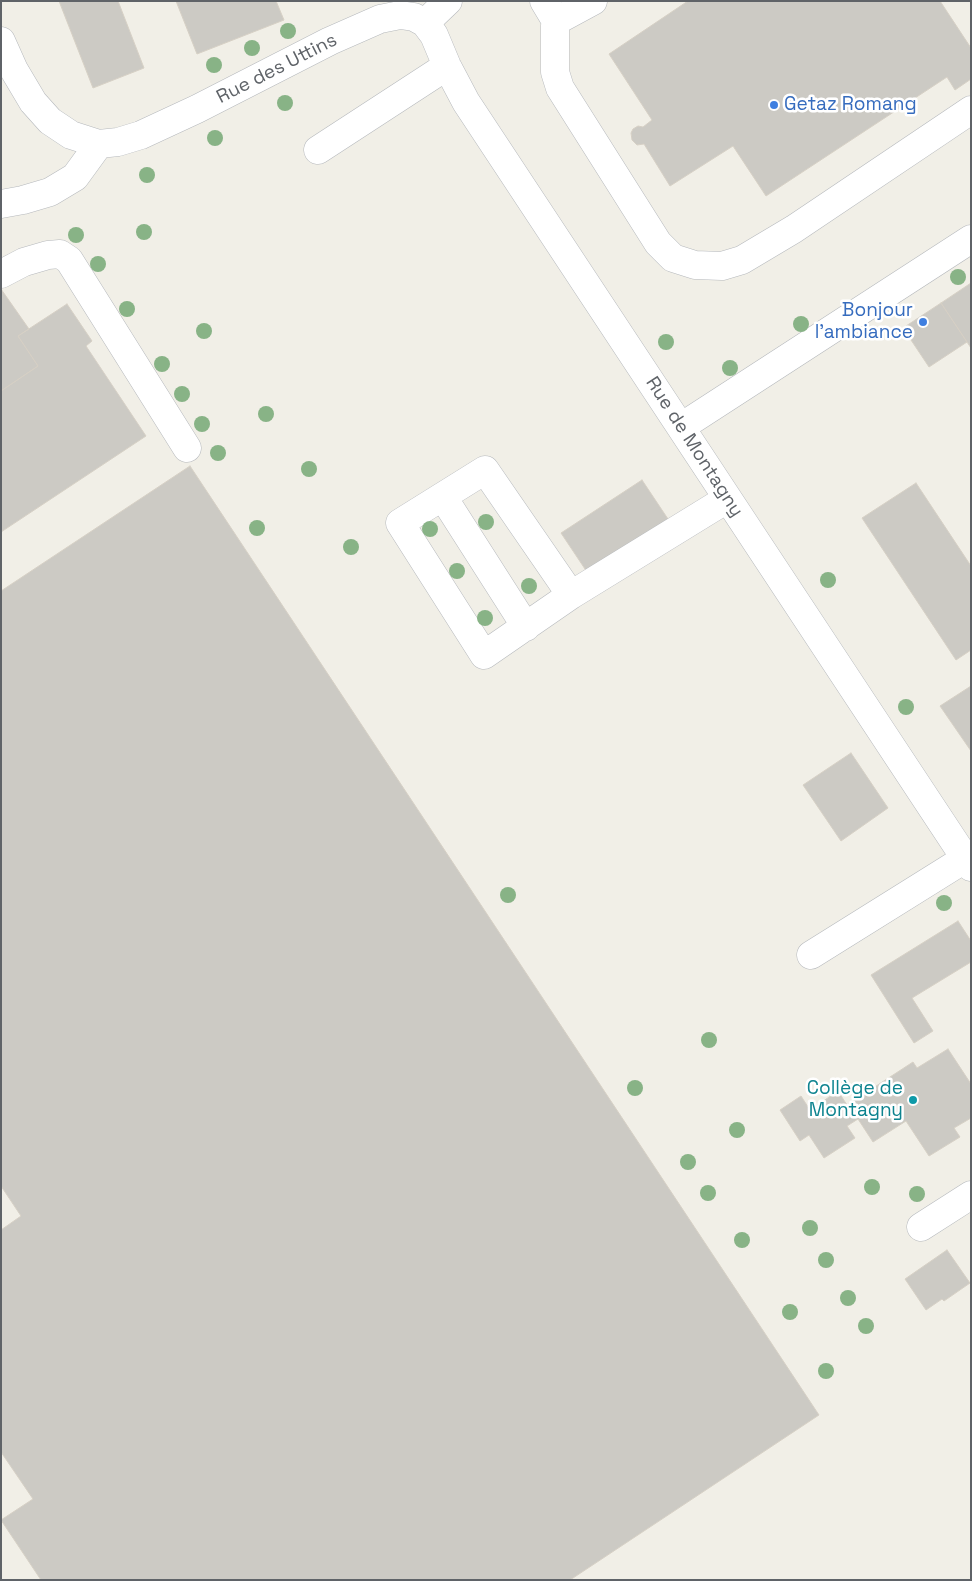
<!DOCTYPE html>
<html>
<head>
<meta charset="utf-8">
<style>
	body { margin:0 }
	#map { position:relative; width:972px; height:1581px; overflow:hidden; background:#f1efe7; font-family:"Space Grotesk",sans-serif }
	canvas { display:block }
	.frame { position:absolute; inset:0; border:2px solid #5f6368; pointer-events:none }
</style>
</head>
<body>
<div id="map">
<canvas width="972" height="1581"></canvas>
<div class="frame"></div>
</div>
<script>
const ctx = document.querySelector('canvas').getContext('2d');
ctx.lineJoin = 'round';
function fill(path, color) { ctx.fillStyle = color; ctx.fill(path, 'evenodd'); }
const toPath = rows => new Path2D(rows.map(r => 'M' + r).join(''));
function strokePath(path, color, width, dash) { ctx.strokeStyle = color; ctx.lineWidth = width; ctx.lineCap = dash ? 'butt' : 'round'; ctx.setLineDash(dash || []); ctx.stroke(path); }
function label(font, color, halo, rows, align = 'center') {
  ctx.font = font + ' "Space Grotesk",sans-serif'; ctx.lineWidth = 5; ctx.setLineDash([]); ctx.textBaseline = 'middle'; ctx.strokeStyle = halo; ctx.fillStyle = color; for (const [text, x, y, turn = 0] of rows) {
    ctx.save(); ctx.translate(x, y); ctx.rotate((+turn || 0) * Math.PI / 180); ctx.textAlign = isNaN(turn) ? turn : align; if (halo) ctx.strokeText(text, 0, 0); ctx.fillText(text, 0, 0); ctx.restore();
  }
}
const building = toPath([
	[59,1,118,1,144,68,93,88,59,1],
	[176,1,276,1,284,20,197,54,176,1],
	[688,1,940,1,971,48,971,79,955,90,947,77,766,196,733,146,670,186,644,144,637,145,632,140,631,133,633,129,638,126,643,127,652,120,609,54,688,1],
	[971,283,971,348,941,303,971,283],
	[1,289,29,329,18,336,38,366,1,391,1,289],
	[941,303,967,342,929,367,903,328,941,303],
	[67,304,92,341,86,346,146,436,1,532,1,391,38,366,18,336,67,304],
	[190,466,819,1415,570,1580,41,1580,1,1520,33,1499,1,1452,1,1230,21,1216,1,1186,1,591,190,466],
	[642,480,668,519,587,572,561,533,642,480],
	[916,483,971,566,971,650,956,660,862,518,916,483],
	[971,686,971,751,940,706,971,686],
	[851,753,888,808,841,841,803,785,851,753],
	[958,921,971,941,971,962,912,998,933,1031,914,1043,871,975,958,921],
	[948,1049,971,1084,971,1118,954,1128,960,1137,929,1156,906,1121,873,1142,858,1119,847,1126,855,1138,824,1158,809,1135,800,1141,780,1110,801,1096,810,1110,838,1091,847,1105,913,1062,917,1068,948,1049],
	[947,1250,970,1283,944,1301,942,1299,926,1310,905,1279,947,1250]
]);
fill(building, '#cccac4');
strokePath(building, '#d6d0c5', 1);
const minor = toPath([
	[544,1,556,21,555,26,555,72,560,88,658,243,673,258,695,265,722,266,742,260,794,229,971,110],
	[556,21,593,1],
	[425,23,448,1],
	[1,41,14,70,33,102,50,121,71,135,99,144,118,142,141,135,197,109,330,41,380,19,400,15,414,17,425,23,434,35,447,66,466,102,971,867],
	[318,150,447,66],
	[1,204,23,200,50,192,75,177,99,144],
	[1,274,24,262,48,255,60,254,69,260,187,448],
	[681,427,971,239],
	[443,497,526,627],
	[571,595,485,470,400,523,484,655,571,595,727,499],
	[811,955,971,855],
	[921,1227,971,1195]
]);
strokePath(minor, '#b5b8bc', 29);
strokePath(minor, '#fff', 28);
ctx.fillStyle = '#88b386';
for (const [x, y] of [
	[288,31],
	[252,48],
	[214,65],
	[285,103],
	[215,138],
	[147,175],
	[144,232],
	[76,235],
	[98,264],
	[958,277],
	[127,309],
	[801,324],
	[204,331],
	[666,342],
	[162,364],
	[730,368],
	[182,394],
	[266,414],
	[202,424],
	[218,453],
	[309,469],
	[486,522],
	[257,528],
	[430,529],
	[351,547],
	[457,571],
	[828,580],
	[529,586],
	[485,618],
	[906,707],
	[508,895],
	[944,903],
	[709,1040],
	[635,1088],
	[737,1130],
	[688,1162],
	[872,1187],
	[708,1193],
	[917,1194],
	[810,1228],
	[742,1240],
	[826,1260],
	[848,1298],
	[790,1312],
	[866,1326],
	[826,1371]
]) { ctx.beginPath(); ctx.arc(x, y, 8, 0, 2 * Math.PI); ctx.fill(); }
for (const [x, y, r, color] of [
	[774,105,5,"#3f7fe0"],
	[923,322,5,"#3f7fe0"],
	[913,1100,5,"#0f9aa8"]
]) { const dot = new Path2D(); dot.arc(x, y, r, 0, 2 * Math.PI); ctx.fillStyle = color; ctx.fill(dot); strokePath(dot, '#fff', 2); }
label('19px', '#5f6368', '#fff', [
	["Rue des Uttins",277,69,-27],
	["Rue de Montagny",694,447,57]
]);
label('19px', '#366cbe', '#fff', [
	["Getaz Romang",784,105],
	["Bonjour",913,311,"right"],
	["l'ambiance",913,333,"right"]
], 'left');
label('19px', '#0d838f', '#fff', [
	["Collège de",903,1089],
	["Montagny",903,1111]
], 'right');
</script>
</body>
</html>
